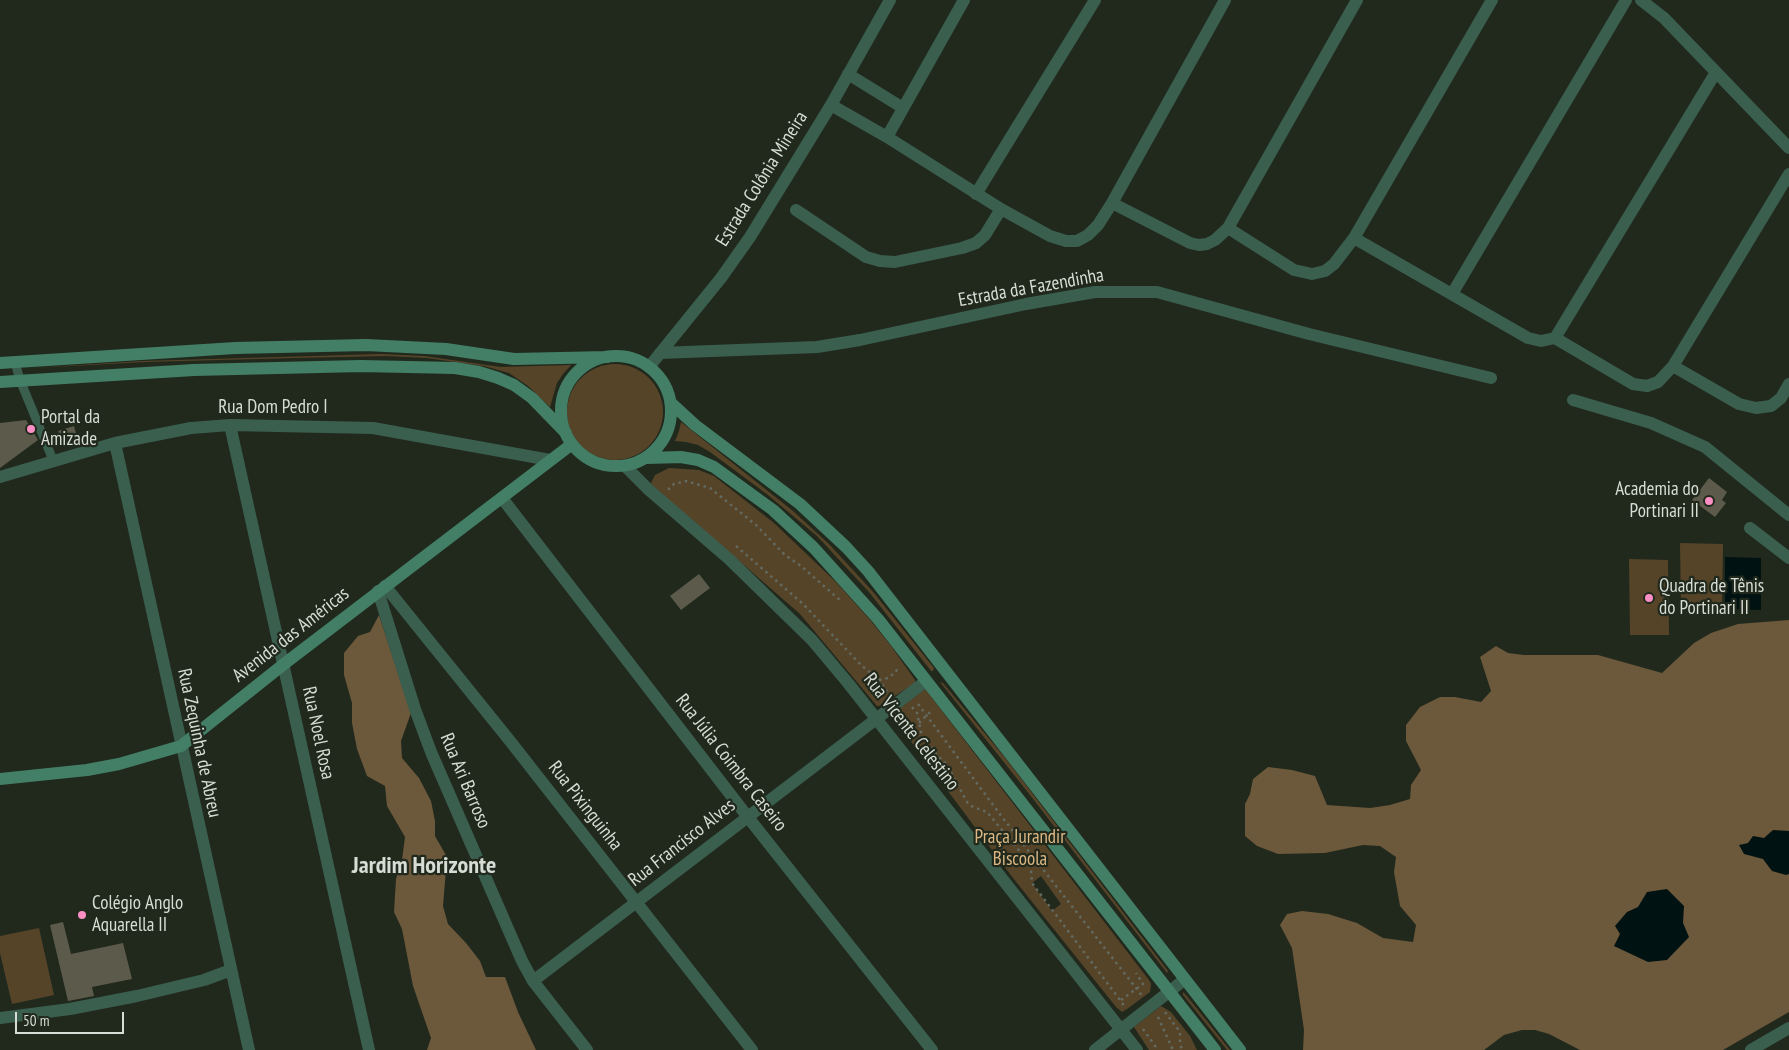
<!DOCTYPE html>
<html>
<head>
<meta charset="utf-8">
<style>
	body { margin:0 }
	#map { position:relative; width:1789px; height:1050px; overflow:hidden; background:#21291d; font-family:"PT Sans Narrow",sans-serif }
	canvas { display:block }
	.scale { position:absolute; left:15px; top:1012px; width:109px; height:22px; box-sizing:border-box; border:2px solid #d7dcd4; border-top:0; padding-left:6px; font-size:15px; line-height:18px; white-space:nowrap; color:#d7dcd4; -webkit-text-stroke:4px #21291d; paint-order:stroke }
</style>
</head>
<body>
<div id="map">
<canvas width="1789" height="1050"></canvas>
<div class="scale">50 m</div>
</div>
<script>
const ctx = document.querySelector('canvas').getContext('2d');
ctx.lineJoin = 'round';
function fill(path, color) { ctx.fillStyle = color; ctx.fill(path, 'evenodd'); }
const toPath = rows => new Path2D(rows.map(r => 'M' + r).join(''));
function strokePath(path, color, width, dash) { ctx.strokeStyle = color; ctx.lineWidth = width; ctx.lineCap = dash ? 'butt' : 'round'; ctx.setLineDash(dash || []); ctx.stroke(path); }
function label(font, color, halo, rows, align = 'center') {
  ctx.font = font + ' "PT Sans Narrow",sans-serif'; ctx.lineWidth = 4.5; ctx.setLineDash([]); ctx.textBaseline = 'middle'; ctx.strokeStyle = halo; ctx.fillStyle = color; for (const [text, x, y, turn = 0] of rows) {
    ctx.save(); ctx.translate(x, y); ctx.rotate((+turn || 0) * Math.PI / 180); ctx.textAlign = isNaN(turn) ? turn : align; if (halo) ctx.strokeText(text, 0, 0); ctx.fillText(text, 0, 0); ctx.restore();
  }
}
fill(toPath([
	[381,354,424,356,501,367,571,365,563,374,557,383,550,407,528,386,509,373,484,366,427,358,386,356,294,358,145,362,35,368,142,361],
	'567 412a48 48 0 1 1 96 0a48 48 0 1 1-96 0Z',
	[681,422,793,511,829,544,874,593,934,668,933,671,931,671,869,592,817,536,768,495,710,452,698,445,686,442,675,441,679,431],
	[669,468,699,470,714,476,774,523,836,582,871,621,891,646,915,680,915,683,879,706,877,706,800,614,653,486,651,483,655,475],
	[1680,543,1723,544,1722,608,1681,608],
	[1629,559,1668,560,1669,635,1630,635],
	[940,682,943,683,1006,759,1168,971,1167,973,1030,795],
	[925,689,1149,980,1151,984,1150,992,1127,1009,1122,1012,1116,1007,1013,878,891,715],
	[1041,876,1061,904,1052,911,1032,883],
	[39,928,54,995,12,1004,0,953,0,936],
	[1183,992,1186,995,1230,1050,1227,1050,1183,995],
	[1161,1006,1171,1012,1190,1036,1197,1050,1149,1050,1134,1027]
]), '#564429');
fill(toPath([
	[379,615,411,713,401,741,402,758,419,778,431,801,435,821,435,836,447,857,443,906,448,924,466,943,480,961,486,977,505,977,518,1012,536,1050,427,1050,431,1038,413,986,402,929,394,912,396,879,402,860,405,837,387,806,385,786,367,776,357,749,352,723,352,703,344,675,344,653,358,636,370,632],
	[1789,620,1789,1012,1723,1050,1580,1050,1549,1034,1535,1030,1522,1030,1504,1035,1484,1050,1303,1050,1304,1030,1292,948,1280,925,1287,914,1302,911,1328,914,1357,923,1383,938,1413,942,1416,925,1400,906,1394,872,1396,857,1380,846,1363,845,1325,853,1278,854,1257,846,1245,836,1245,804,1250,794,1253,779,1268,767,1292,770,1315,776,1327,805,1370,808,1390,805,1410,799,1411,785,1421,770,1406,741,1406,725,1420,707,1440,697,1455,697,1481,702,1491,691,1480,657,1496,646,1508,653,1524,655,1598,655,1662,673,1694,643,1711,633,1738,624]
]), '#6c583b');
fill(toPath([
	[1725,557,1761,558,1761,610,1725,609],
	[1773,830,1789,831,1789,874,1786,875,1772,871,1763,859,1744,854,1739,845,1748,843,1753,836,1764,838],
	[1667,889,1684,906,1683,923,1689,937,1667,960,1648,962,1614,946,1620,934,1615,926,1627,912,1638,907,1647,892]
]), '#001212');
fill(toPath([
	[26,420,38,440,0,468,0,423],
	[74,426,78,441,63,446,58,431],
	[1709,478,1727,492,1722,500,1726,503,1715,517,1692,500],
	[699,574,710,588,681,610,670,596],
	[63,922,71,954,123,943,132,979,92,987,94,996,68,1001,50,925]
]), '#5b5a4b');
strokePath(toPath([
	[669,490,669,488,674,484,686,481,710,488,756,525,785,555,801,566,841,601],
	[736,546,803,604,861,665,879,680,888,693],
	[879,680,888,678,895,673,899,666],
	[918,704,1002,817,1143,997],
	[912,707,917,713,921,732,936,754,947,765,967,802,973,807,987,812,1027,860,1031,870,1032,883,1126,1008],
	[919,723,933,709],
	[1121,1000,1143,984,1136,973],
	[1165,1012,1180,1032,1180,1043,1182,1050],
	[1158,1017,1173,1050],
	[1143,1029,1158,1050]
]), '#636a60', 2.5, [2.5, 4]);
strokePath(toPath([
	[15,362,20,380,53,460]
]), '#3b5f4f', 9);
strokePath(toPath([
	[1641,0,1664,18,1789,148],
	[848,74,903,108],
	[831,105,887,137,1001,209,1050,236,1066,241,1077,241,1088,235,1098,225,1112,203,1225,0],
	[887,137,964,0],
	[976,194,1095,0],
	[1112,203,1190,243,1199,245,1207,244,1215,240,1228,228,1357,0],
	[796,210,866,257,880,261,895,262,962,248,976,243,985,235,1001,209],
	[1228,228,1294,270,1312,274,1325,271,1334,264,1354,238,1492,0],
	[1354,238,1528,338,1541,341,1555,338,1716,72],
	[1452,294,1626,0],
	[1555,338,1633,384,1647,386,1658,382,1673,366,1789,174],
	[660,353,817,347,860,340,1026,304,1095,292,1157,292,1309,334,1491,378],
	[1673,366,1739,404,1756,408,1771,406,1781,398,1789,384],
	[649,367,721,278,750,237,831,105,890,0],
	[1573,400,1651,423,1705,447,1789,515],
	[230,425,369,1050],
	[115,443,249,1050],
	[625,466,649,490,729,559,812,640,848,683,1137,1050],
	[0,477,115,443,191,428,230,425,373,428,550,460],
	[502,498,747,816,932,1050],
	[1750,528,1789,558],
	[385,586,510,741,752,1050],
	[378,591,415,709,431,752,522,961,533,981,587,1050],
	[533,981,926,681],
	[0,1018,70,1009,137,996,204,980,231,970],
	[1095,1050,1184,980],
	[1751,1050,1789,1028]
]), '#3b5f4f', 12);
strokePath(toPath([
	'561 411a55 55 0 1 1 110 0a55 55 0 1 1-110 0Z',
	[0,363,235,348,366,345,446,349,514,359,608,357],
	[0,382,194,370,361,366,455,368,479,372,498,378,514,385,532,398,566,433],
	[671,403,695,425,800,504,846,547,868,571,1240,1050],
	[646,458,681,457,698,460,714,467,773,510,814,548,878,619,1215,1050],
	[0,779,87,770,119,764,181,746,284,664,572,444]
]), '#437f66', 12);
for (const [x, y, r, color] of [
	[31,429,5,"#fb8fc4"],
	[1709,501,5,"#fb8fc4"],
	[1649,598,5,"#fb8fc4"],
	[82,915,5,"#fb8fc4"]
]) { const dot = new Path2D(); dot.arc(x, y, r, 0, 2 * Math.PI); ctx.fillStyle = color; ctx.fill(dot); strokePath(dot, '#21291d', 2); }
label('19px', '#d7dcd4', '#21291d', [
	["Estrada Colônia Mineira",762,179,-58],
	["Estrada da Fazendinha",1031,288,-10],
	["Rua Dom Pedro I",273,408],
	["Avenida das Américas",291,635,-38],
	["Rua Vicente Celestino",911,732,52],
	["Rua Noel Rosa",318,733,78],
	["Rua Zequinha de Abreu",199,743,78],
	["Rua Júlia Coimbra Caseiro",731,763,52],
	["Rua Ari Barroso",465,781,67],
	["Rua Pixinguinha",585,806,52],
	["Rua Francisco Alves",682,843,-38]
]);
label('19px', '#d7dcd4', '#21291d', [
	["Portal da",41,418],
	["Amizade",41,440],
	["Academia do",1699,490,"right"],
	["Portinari II",1699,512,"right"],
	["Quadra de Tênis",1659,587],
	["do Portinari II",1659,609],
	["Colégio Anglo",92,904],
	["Aquarella II",92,926]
], 'left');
label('19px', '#dcb984', '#21291d', [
	["Praça Jurandir",1020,838],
	["Biscoola",1020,860]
]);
label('bold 24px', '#d7dcd4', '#21291d', [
	["Jardim Horizonte",424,866]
]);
</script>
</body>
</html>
